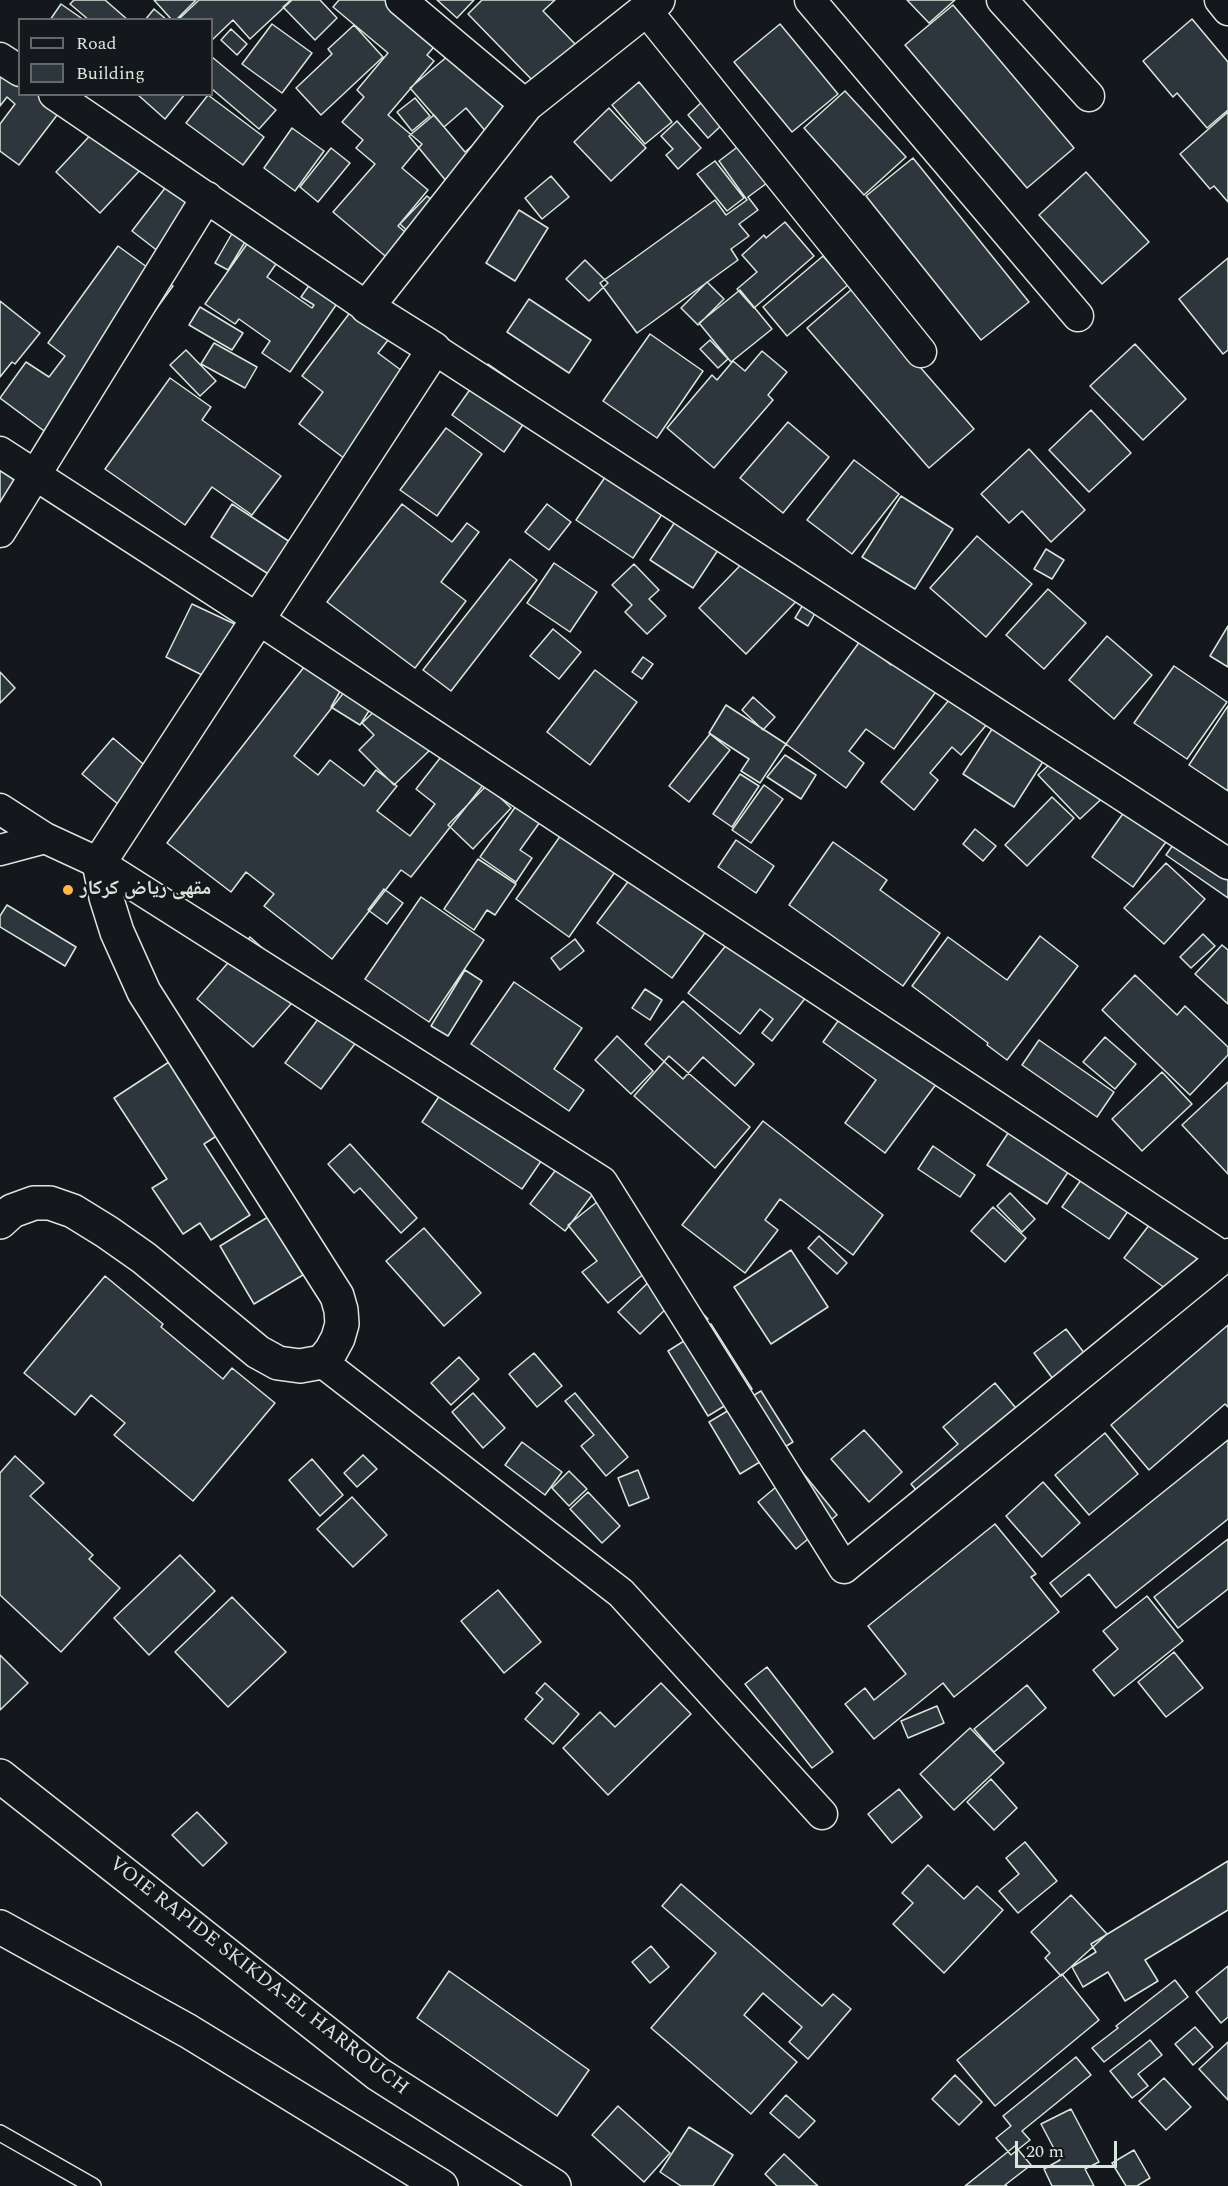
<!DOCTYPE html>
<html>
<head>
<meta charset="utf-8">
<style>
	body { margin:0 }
	#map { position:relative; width:1228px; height:2186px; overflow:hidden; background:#14181c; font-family:Spectral,serif }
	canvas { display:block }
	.legend { position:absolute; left:18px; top:18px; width:195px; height:78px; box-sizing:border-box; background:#14181c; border:2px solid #626a69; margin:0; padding:8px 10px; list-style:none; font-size:18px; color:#d8e6dc }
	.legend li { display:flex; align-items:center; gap:12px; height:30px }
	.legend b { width:30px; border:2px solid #626a69 }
	.scale { position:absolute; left:1015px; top:2141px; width:102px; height:27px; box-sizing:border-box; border:3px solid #d8e6dc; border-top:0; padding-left:8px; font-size:18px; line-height:21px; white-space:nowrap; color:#d8e6dc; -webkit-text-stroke:4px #14181c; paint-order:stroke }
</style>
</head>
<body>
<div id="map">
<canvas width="1228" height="2186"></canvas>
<ul class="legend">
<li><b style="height:8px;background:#14181c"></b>Road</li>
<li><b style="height:16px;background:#2c363c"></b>Building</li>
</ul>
<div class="scale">20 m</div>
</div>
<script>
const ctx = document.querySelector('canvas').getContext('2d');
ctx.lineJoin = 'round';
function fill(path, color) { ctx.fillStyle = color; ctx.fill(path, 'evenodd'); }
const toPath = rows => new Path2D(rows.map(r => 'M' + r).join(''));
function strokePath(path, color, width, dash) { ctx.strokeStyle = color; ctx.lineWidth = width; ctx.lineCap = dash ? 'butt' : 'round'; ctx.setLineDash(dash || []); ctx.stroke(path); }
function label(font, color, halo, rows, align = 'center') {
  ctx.font = font + ' Spectral,"Noto Naskh Arabic",serif'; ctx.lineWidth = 4.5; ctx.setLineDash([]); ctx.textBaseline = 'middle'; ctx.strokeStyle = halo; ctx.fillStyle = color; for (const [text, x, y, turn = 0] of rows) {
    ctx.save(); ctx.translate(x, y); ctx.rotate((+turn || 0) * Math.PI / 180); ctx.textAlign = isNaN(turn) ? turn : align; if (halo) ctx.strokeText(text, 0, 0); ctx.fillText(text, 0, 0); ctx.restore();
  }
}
const building = toPath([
	[74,0,105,0,128,20,89,20,70,4,74,0],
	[154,0,196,0,176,20,172,20,154,0],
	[199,0,292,0,250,39,233,20,212,40,212,20,182,20,180,18,199,0],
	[291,0,320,0,337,18,315,40,283,7,291,0],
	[339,0,393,0,440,40,427,55,434,61,388,115,422,144,402,168,428,190,398,226,417,242,397,266,333,212,375,164,356,148,363,140,342,122,364,97,357,90,388,53,333,7,339,0],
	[437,0,474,0,457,18,437,0],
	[482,0,555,0,543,11,578,47,537,85,468,14,482,0],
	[907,0,955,0,929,23,907,0],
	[61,4,84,20,50,20,61,4],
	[953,5,1074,148,1027,188,905,45,953,5],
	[154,9,167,20,145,20,154,9],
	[1192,19,1228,62,1228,110,1207,128,1177,93,1173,97,1143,61,1192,19],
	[272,24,312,53,282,93,242,64,272,24],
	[780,24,838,94,792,132,734,62,780,24],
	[354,25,383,57,321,115,296,88,332,54,328,49,354,25],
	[231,29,247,44,237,55,221,40,231,29],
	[455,50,525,113,493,140,466,108,444,127,410,88,455,50],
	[0,52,20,67,20,94,56,94,67,102,19,165,0,151,0,124,15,104,7,97,0,106,0,52],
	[212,57,276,110,259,129,212,89,212,57],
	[639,82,672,122,645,144,612,105,639,82],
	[845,91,906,157,864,195,804,128,845,91],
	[137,94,185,94,165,119,137,94],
	[208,95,264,137,243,165,186,123,208,95],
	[415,98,430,116,412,131,397,112,415,98],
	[704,100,724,123,708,138,688,115,704,100],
	[609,108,646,148,611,181,574,142,609,108],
	[1228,112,1228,202,1214,186,1210,189,1180,154,1228,112],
	[434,115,465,152,488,132,447,182,409,136,434,115],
	[677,121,701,148,678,169,666,155,673,149,661,136,677,121],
	[99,126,143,167,100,213,56,172,99,126],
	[292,128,324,151,295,191,264,168,292,128],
	[740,145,767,183,748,197,758,210,739,224,749,236,731,249,738,260,637,333,600,283,715,200,726,215,747,200,719,161,740,145],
	[331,148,350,163,318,202,300,187,331,148],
	[913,158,1029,302,981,340,866,196,913,158],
	[715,161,744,198,727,211,697,174,715,161],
	[182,166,223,197,172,262,132,231,182,166],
	[1086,172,1149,242,1102,284,1039,215,1086,172],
	[551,176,569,197,542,219,525,198,551,176],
	[427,196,441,208,414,237,400,224,427,196],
	[519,210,548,228,515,281,486,263,519,210],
	[785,222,814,256,754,308,737,289,757,272,742,255,764,235,766,238,785,222],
	[234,230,248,237,228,270,215,263,234,230],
	[256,231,285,251,267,277,312,308,314,305,301,297,320,270,347,289,290,372,262,353,270,341,239,319,235,324,205,304,256,231],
	[118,246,173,286,59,442,0,398,26,362,49,377,65,356,48,343,118,246],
	[823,256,848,285,787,336,763,307,823,256],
	[1228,258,1228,350,1223,354,1179,299,1228,258],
	[585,260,608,283,589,301,566,279,585,260],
	[707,282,724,299,698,325,681,308,707,282],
	[852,289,974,429,929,468,807,328,852,289],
	[740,290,772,329,731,362,699,323,740,290],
	[361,298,399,326,378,353,421,385,357,468,299,424,323,392,302,376,361,298],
	[529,299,591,340,569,373,507,332,529,299],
	[0,301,40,333,15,364,12,362,0,377,0,301],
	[200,307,243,333,232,350,189,325,200,307],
	[650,334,703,371,657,438,603,401,650,334],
	[710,340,728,359,718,368,700,349,710,340],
	[214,343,257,367,245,388,201,364,214,343],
	[1135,344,1186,399,1143,440,1090,386,1135,344],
	[186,350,216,381,200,396,170,365,186,350],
	[762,351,787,372,768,395,773,400,714,468,667,428,712,375,717,380,733,361,745,371,762,351],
	[488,364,540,400,504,452,452,415,488,364],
	[170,378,211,407,202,420,281,476,252,515,212,487,185,525,105,469,170,378],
	[1091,410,1131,453,1089,492,1049,450,1091,410],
	[788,422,829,457,783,513,740,478,788,422],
	[446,428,482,454,437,516,400,490,446,428],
	[1029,449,1085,510,1051,542,1022,511,1009,523,981,494,1029,449],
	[854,460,899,494,852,554,807,520,854,460],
	[0,463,34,486,0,537,0,463],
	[614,464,670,502,633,558,576,520,614,464],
	[901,496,953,529,915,589,862,557,901,496],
	[232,504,290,542,290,588,211,537,232,504],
	[402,504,452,542,467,523,479,532,441,582,466,601,415,668,327,602,402,504],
	[547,504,571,522,549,550,525,532,547,504],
	[675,522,718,550,693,588,650,560,675,522],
	[977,536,1032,584,986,637,930,588,977,536],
	[760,545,807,590,746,654,699,608,760,545],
	[1046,549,1064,560,1052,579,1034,569,1046,549],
	[510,559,537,580,451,691,423,670,510,559],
	[554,563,597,592,570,632,527,603,554,563],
	[634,564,659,590,649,599,666,616,647,634,625,612,632,605,612,585,634,564],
	[1048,589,1086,623,1044,669,1006,635,1048,589],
	[807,598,819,606,808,626,795,618,807,598],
	[192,604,241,627,214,681,166,657,192,604],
	[1228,626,1228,667,1210,656,1228,626],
	[553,629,581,652,559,679,530,656,553,629],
	[868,630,876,653,891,665,904,647,946,678,894,749,866,729,849,751,864,763,846,788,786,744,868,630],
	[1107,636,1152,675,1114,719,1069,680,1107,636],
	[643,657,653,664,642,679,632,672,643,657],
	[308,662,345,691,294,756,318,775,330,760,364,786,376,770,397,786,377,811,410,836,435,804,416,789,444,753,484,784,411,877,401,870,332,959,264,906,274,894,246,872,231,892,167,843,308,662],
	[1174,666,1227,702,1187,759,1134,723,1174,666],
	[595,670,637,702,590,765,547,732,595,670],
	[0,672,15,688,0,703,0,672],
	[342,688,372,706,360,725,331,707,342,688],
	[959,688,994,716,961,755,952,747,930,773,938,780,914,810,881,782,959,688],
	[753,697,775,717,763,730,742,710,753,697],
	[385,701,431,749,394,785,359,750,374,735,362,723,385,701],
	[726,705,786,744,760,783,741,771,749,759,709,733,726,705],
	[1228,706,1228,791,1189,765,1228,706],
	[1005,709,1044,760,1014,807,963,774,1005,709],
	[710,734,730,750,689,802,669,786,710,734],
	[113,738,149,769,119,805,82,774,113,738],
	[1067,748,1109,792,1080,819,1038,775,1067,748],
	[785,755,816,775,801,799,767,777,785,755],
	[740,774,759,786,732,827,713,814,740,774],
	[487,785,511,808,473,849,448,825,487,785],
	[764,785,783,799,751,843,732,830,764,785],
	[1052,797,1074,818,1027,866,1005,845,1052,797],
	[1132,801,1174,831,1133,887,1092,857,1132,801],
	[516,806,540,822,520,850,532,858,516,882,480,857,516,806],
	[975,829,996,846,983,861,963,844,975,829],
	[1184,829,1228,859,1228,898,1166,855,1184,829],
	[561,835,615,872,569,937,516,899,561,835],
	[736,840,774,866,756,893,718,867,736,840],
	[833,842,887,880,880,890,940,933,903,986,789,905,833,842],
	[478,859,516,884,495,915,487,910,474,930,444,909,478,859],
	[1166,863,1205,899,1164,944,1124,908,1166,863],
	[633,875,707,930,672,978,597,923,633,875],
	[384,889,403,903,387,924,368,910,384,889],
	[421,897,484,940,429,1022,365,979,421,897],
	[7,905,76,947,65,966,0,927,0,916,7,905],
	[735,934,810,992,772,1041,762,1033,773,1019,760,1009,740,1034,688,993,735,934],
	[1203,934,1215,946,1191,968,1180,957,1203,934],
	[1040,936,1078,966,1007,1060,987,1045,988,1043,912,986,948,937,1007,980,1040,936],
	[250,937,306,987,253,1047,197,999,250,937],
	[575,939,584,951,560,970,551,958,575,939],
	[1222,945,1228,950,1228,1004,1195,974,1222,945],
	[465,970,482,981,448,1036,431,1026,465,970],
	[1135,975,1177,1015,1185,1006,1228,1047,1228,1055,1190,1095,1102,1010,1135,975],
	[514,982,582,1028,554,1069,584,1090,569,1111,471,1044,514,982],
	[645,989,662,1000,650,1020,632,1008,645,989],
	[683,1001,754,1064,735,1086,703,1057,683,1079,645,1044,683,1001],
	[846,1010,940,1079,885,1153,845,1123,876,1080,823,1042,846,1010],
	[322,1014,357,1041,321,1089,285,1063,322,1014],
	[617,1036,653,1071,631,1094,595,1060,617,1036],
	[1105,1037,1136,1064,1115,1089,1083,1062,1105,1037],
	[1039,1040,1114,1092,1097,1117,1022,1065,1039,1040],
	[669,1056,750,1127,715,1168,634,1096,669,1056],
	[169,1062,218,1135,204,1144,250,1215,211,1240,200,1223,183,1234,152,1188,167,1179,114,1098,169,1062],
	[1162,1072,1192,1104,1142,1151,1112,1119,1162,1072],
	[450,1080,550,1148,522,1189,422,1122,450,1080],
	[1228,1082,1228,1174,1182,1125,1228,1082],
	[1020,1115,1080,1154,1047,1204,987,1165,1020,1115],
	[763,1121,883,1215,853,1255,780,1199,765,1220,778,1230,745,1273,682,1225,763,1121],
	[350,1144,417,1218,401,1233,360,1188,354,1193,328,1164,350,1144],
	[933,1146,975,1175,960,1197,918,1169,933,1146],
	[567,1155,602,1182,565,1231,530,1204,567,1155],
	[1095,1160,1141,1192,1109,1239,1062,1207,1095,1160],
	[1010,1193,1035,1219,1022,1232,997,1206,1010,1193],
	[607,1194,661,1260,608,1303,582,1272,597,1261,568,1225,607,1194],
	[993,1207,1026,1238,1005,1262,971,1231,993,1207],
	[268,1217,303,1275,254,1304,220,1246,268,1217],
	[1153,1220,1212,1250,1177,1297,1124,1258,1153,1220],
	[424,1228,481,1293,444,1326,386,1261,424,1228],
	[819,1236,847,1263,837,1274,808,1248,819,1236],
	[791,1250,828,1307,771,1344,734,1287,791,1250],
	[661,1270,708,1319,694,1332,669,1306,640,1334,618,1312,661,1270],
	[105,1276,163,1324,161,1327,223,1379,232,1368,275,1403,193,1501,114,1435,125,1423,91,1395,75,1415,24,1373,105,1276],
	[711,1324,752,1389,708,1416,668,1351,711,1324],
	[1228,1325,1228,1407,1225,1404,1149,1470,1111,1425,1228,1325],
	[1066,1329,1094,1366,1061,1390,1034,1353,1066,1329],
	[534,1353,562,1386,537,1407,509,1374,534,1353],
	[459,1357,479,1379,451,1405,431,1383,459,1357],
	[995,1383,1030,1425,931,1508,911,1484,958,1444,943,1427,995,1383],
	[761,1391,793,1442,740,1474,709,1422,761,1391],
	[473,1393,505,1428,483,1448,452,1412,473,1393],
	[575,1393,628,1457,606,1476,581,1446,594,1435,565,1401,575,1393],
	[864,1430,902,1472,869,1502,831,1459,864,1430],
	[1105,1433,1138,1474,1089,1515,1055,1475,1105,1433],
	[1228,1440,1228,1519,1116,1608,1089,1574,1061,1597,1050,1583,1228,1440],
	[522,1442,562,1472,545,1495,505,1465,522,1442],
	[363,1455,377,1469,357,1487,344,1473,363,1455],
	[15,1456,44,1483,30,1496,93,1555,89,1559,120,1588,61,1652,0,1595,0,1473,15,1456],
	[312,1459,343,1495,320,1516,289,1480,312,1459],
	[799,1468,837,1515,796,1549,758,1502,799,1468],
	[638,1470,649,1498,629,1506,618,1478,638,1470],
	[569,1471,587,1489,569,1506,552,1488,569,1471],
	[1043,1482,1080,1523,1042,1557,1006,1516,1043,1482],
	[588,1492,620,1526,602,1543,570,1509,588,1492],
	[352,1497,387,1535,353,1567,317,1529,352,1497],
	[995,1524,1036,1574,1031,1577,1059,1612,954,1697,943,1683,874,1739,845,1704,865,1688,874,1700,906,1674,868,1626,995,1524],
	[1228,1539,1228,1589,1178,1628,1154,1597,1228,1539],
	[180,1555,215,1591,149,1655,114,1618,180,1555],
	[498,1590,541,1642,504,1673,461,1621,498,1590],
	[1147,1596,1183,1641,1114,1696,1093,1670,1118,1649,1103,1631,1147,1596],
	[232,1597,286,1652,228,1707,175,1652,232,1597],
	[1174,1652,1203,1688,1166,1717,1138,1682,1174,1652],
	[0,1655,28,1683,0,1710,0,1655],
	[767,1667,833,1752,812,1768,745,1684,767,1667],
	[545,1683,579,1714,553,1744,525,1719,543,1699,536,1693,545,1683],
	[661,1683,691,1714,608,1795,563,1748,600,1712,615,1727,661,1683],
	[1027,1685,1046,1708,994,1752,974,1729,1027,1685],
	[937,1706,944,1723,908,1738,901,1721,937,1706],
	[970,1728,1004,1763,954,1810,920,1774,970,1728],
	[991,1779,1017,1808,994,1830,967,1802,991,1779],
	[899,1789,922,1817,892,1843,868,1814,899,1789],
	[197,1812,227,1843,203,1866,172,1835,197,1812],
	[1025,1842,1057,1881,1018,1913,999,1891,1019,1874,1006,1858,1025,1842],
	[1228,1861,1228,1910,1145,1960,1158,1981,1125,2001,1108,1972,1083,1987,1072,1967,1096,1952,1091,1944,1228,1861],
	[928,1865,964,1899,977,1886,1003,1910,944,1973,893,1924,913,1903,902,1893,928,1865],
	[681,1884,822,2006,833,1994,851,2009,808,2059,789,2042,802,2027,763,1993,744,2015,797,2062,751,2114,651,2028,716,1953,662,1906,681,1884],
	[1071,1895,1107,1934,1061,1976,1045,1958,1050,1953,1031,1932,1071,1895],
	[651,1946,669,1967,650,1983,632,1962,651,1946],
	[1228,1966,1228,2017,1221,2023,1196,1992,1228,1966],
	[449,1971,589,2070,557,2116,417,2018,449,1971],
	[1062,1974,1099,2020,995,2106,957,2060,1062,1974],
	[1175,1980,1188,1997,1104,2062,1092,2048,1118,2028,1116,2026,1175,1980],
	[1195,2027,1213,2047,1193,2065,1175,2044,1195,2027],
	[1150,2040,1162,2055,1138,2074,1148,2086,1132,2098,1110,2071,1150,2040],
	[1228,2042,1228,2100,1199,2069,1228,2042],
	[1076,2057,1091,2075,1022,2131,1030,2140,1011,2155,996,2138,1011,2126,1003,2116,1076,2057],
	[955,2075,982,2102,959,2125,932,2099,955,2075],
	[1164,2078,1191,2107,1166,2130,1139,2101,1164,2078],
	[786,2095,815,2121,799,2138,770,2113,786,2095],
	[618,2106,670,2153,644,2182,592,2135,618,2106],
	[1071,2109,1099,2162,1085,2169,1094,2186,1052,2186,1044,2169,1060,2160,1041,2124,1071,2109],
	[689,2127,733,2155,713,2186,681,2186,660,2172,689,2127],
	[1015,2146,1031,2165,1005,2185,1007,2186,965,2186,1015,2146],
	[1134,2150,1150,2178,1137,2186,1126,2186,1112,2163,1134,2150],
	[784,2154,818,2186,777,2186,765,2174,784,2154]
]);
fill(building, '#2c363c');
strokePath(building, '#d8e6dc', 1.5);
const service = toPath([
	[0,2133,93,2186]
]);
const minor = toPath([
	[401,0,526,105],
	[810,0,1078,316],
	[1002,0,1089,96],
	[1220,0,1228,10],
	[646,10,921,352],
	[0,58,20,71],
	[54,94,367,307],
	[434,349,1228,864],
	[0,452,258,619,1225,1258],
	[0,532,207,197],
	[0,809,45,838,99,863,602,1182,844,1568,1228,1254],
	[0,850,45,838],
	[322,1362,621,1593,822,1814]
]);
const tertiary = toPath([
	[0,1222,12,1211,34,1203,50,1203,73,1211,107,1232,144,1258,258,1352,278,1363,300,1366,322,1362,331,1351,338,1338,342,1324,341,1310,337,1296,144,992,117,932,106,897,99,863,434,349,367,307,526,105,658,0]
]);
const trunk = toPath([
	[0,1776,378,2074,554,2186],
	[0,1927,188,2031,441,2186]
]);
strokePath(service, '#d8e6dc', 18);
strokePath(minor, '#d8e6dc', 33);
strokePath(tertiary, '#d8e6dc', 36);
strokePath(trunk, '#d8e6dc', 36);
strokePath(service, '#14181c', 15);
strokePath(minor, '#14181c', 30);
strokePath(tertiary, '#14181c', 33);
strokePath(trunk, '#14181c', 33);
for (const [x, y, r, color] of [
	[68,890,6,"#ffb74d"]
]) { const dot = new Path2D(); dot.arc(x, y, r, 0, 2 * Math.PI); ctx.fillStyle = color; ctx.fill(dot); strokePath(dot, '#14181c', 2); }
label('bold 20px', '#d8e6dc', '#14181c', [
	["مقهى رياض كركار",80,890]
], 'left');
label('20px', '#d8e6dc', '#14181c', [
	["VOIE RAPIDE SKIKDA-EL HARROUCH",258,1977,38]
]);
</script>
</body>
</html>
